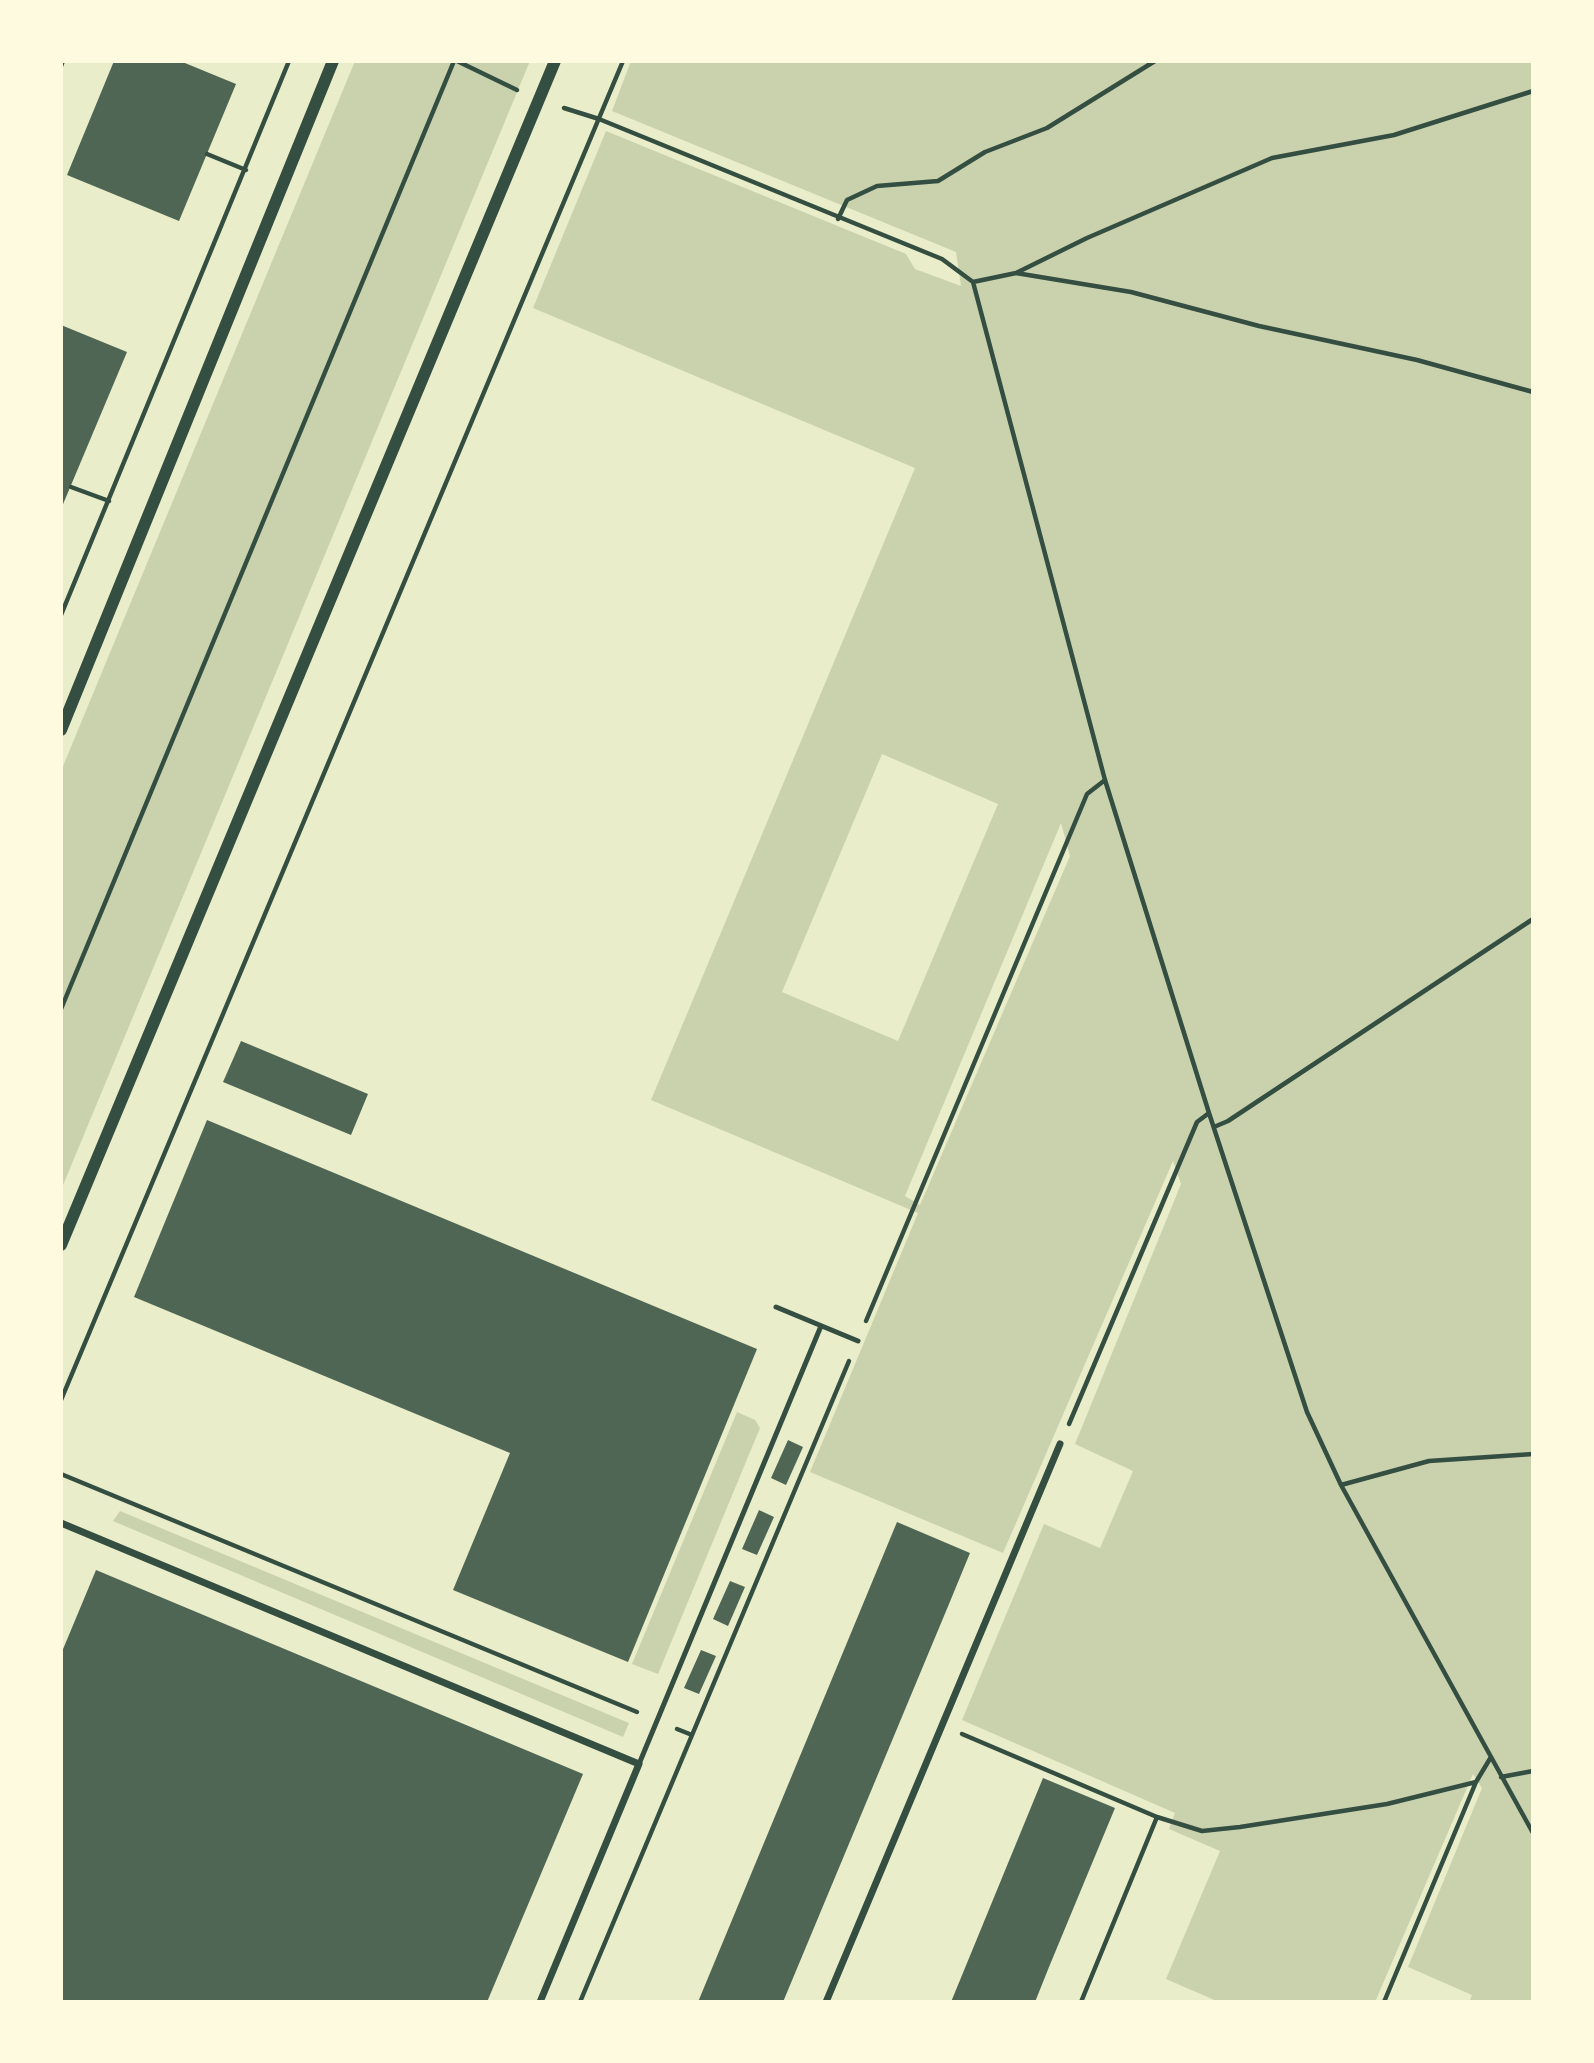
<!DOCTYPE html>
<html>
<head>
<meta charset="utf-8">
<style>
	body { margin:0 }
	#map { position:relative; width:1594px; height:2063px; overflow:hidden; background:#e9edc9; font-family:Literata,serif }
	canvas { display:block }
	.frame { position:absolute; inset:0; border:63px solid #fefae0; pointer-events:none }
</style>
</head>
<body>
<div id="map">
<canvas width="1594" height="2063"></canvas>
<div class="frame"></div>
</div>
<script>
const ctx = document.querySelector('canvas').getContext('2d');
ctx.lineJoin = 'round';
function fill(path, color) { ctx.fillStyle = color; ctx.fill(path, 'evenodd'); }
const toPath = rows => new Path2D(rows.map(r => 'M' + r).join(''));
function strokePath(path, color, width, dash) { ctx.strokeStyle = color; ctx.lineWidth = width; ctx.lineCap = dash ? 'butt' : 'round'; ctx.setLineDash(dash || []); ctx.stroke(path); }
fill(toPath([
	[355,61,530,61,61,1190,61,771],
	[631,61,1533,61,1533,2002,1469,2002,1472,1995,1408,1967,1482,1788,1473,1774,1375,2002,1219,2002,1166,1979,1220,1851,1169,1829,1175,1813,962,1720,1044,1524,1100,1548,1133,1471,1075,1444,1181,1184,1173,1161,1003,1553,810,1472,918,1213,651,1100,915,468,533,308,606,131,906,254,915,269,961,286,956,252,612,111],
	[882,754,998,804,898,1041,782,992],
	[1061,823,1070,856,920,1205,905,1196],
	[737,1412,755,1420,760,1428,658,1674,632,1664],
	[120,1511,629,1723,623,1737,113,1521]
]), '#cad2ad');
fill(toPath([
	[114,61,180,61,236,84,179,221,67,175],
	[61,325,127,352,61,509],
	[241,1041,368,1094,351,1135,223,1082],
	[207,1120,757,1349,628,1662,453,1590,510,1453,134,1297],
	[788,1440,803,1447,786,1485,771,1478],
	[759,1510,774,1517,757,1555,742,1549],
	[897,1522,970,1553,949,1604,783,2002,698,2002],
	[96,1570,583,1774,487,2002,61,2002,61,1654],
	[730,1581,745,1587,728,1626,713,1619],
	[701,1650,716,1656,699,1694,684,1688],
	[1043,1778,1115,1808,1049,1967,1035,2002,951,2002]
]), '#4f6655');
strokePath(toPath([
	[457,61,517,90],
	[61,66,63,61],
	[564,108,599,119,942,259,973,282,1105,780,1209,1113,1307,1412,1341,1485,1533,1833],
	[207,154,246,170],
	[838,219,847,200,877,186,938,181,985,152,1047,128,1155,61],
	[1016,273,1131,292,1259,326,1417,360,1533,392],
	[973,282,1016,273,1087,238,1272,158,1394,135,1533,91],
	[71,487,109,501],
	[61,615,289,61],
	[61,1009,454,61],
	[1214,1127,1228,1121,1533,919],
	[866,1321,1087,794,1105,780],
	[61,1400,623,61],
	[1069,1424,1197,1122,1209,1113],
	[61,1474,637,1712],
	[1341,1485,1429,1461,1533,1454],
	[677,1729,692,1735],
	[962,1734,1157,1817,1081,2002],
	[1501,1777,1533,1771],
	[1157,1817,1202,1831,1240,1827,1387,1804,1476,1782],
	[580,2002,849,1361],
	[1384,2002,1476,1782,1491,1757]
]), '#344e41', 4.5);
strokePath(toPath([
	[776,1307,858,1341],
	[639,1764,821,1326]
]), '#344e41', 5);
strokePath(toPath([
	[61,1523,639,1764,540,2002],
	[826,2002,1060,1444]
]), '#344e41', 7);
strokePath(toPath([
	[61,730,333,61],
	[61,1245,555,61]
]), '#344e41', 12);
</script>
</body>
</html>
